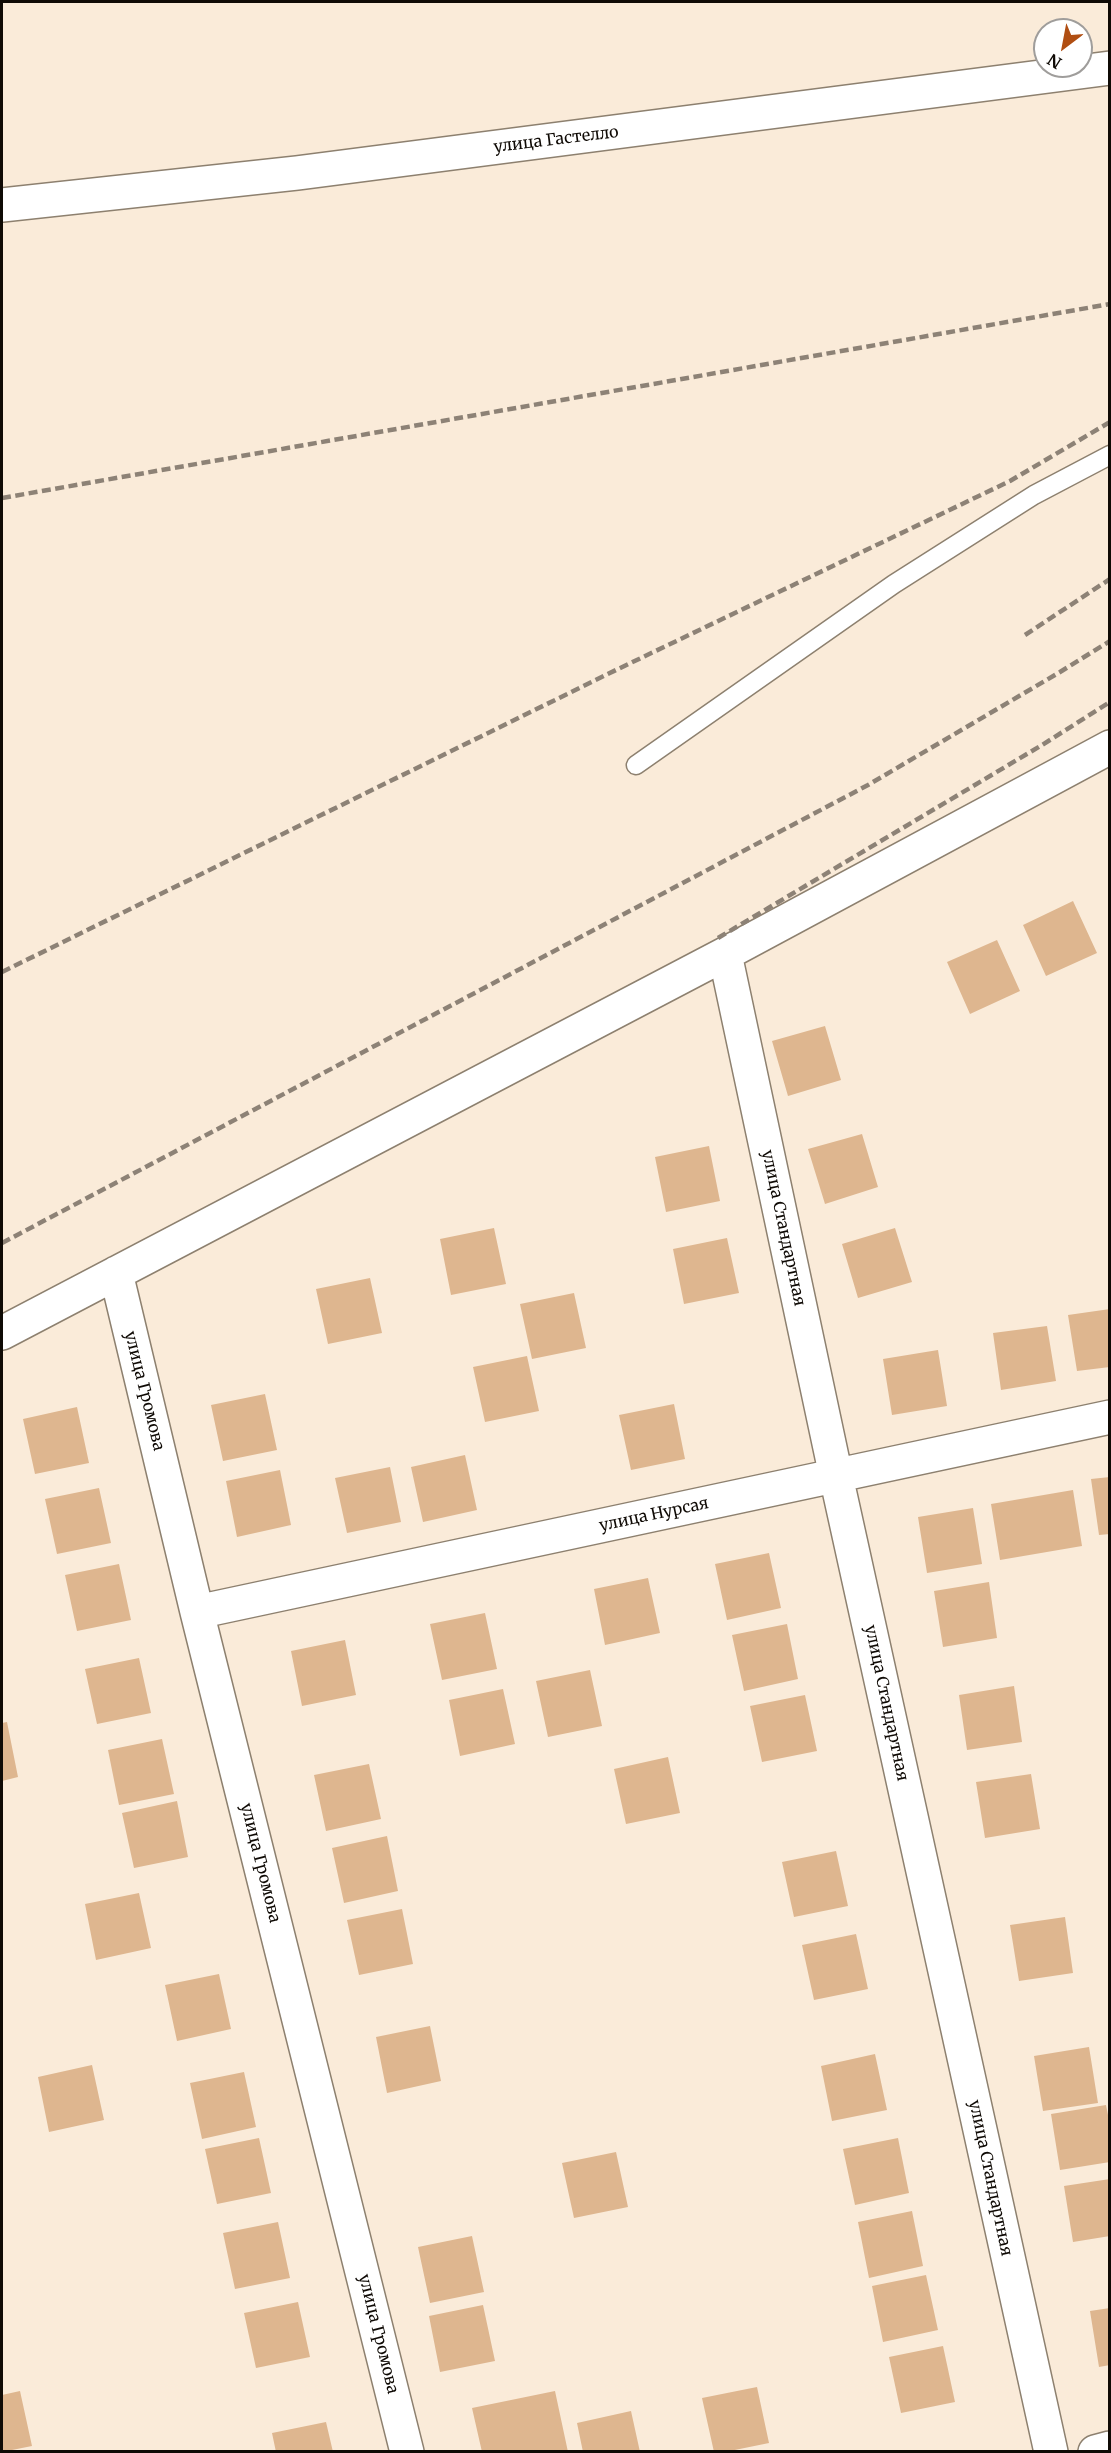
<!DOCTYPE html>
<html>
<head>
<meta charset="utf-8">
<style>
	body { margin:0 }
	#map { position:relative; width:1111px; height:2453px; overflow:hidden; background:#faebd9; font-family:Merriweather,serif }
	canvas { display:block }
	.frame { position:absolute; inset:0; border:3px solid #0f0a05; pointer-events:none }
	.north { position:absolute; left:1033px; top:18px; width:60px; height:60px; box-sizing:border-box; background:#fff; border:2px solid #9f9d9b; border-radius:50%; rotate:212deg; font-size:16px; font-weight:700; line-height:24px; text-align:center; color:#0f0a05 }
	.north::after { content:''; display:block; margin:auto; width:21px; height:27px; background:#b04e12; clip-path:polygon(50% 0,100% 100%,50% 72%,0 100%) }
</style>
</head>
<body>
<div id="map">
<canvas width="1111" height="2453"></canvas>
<div class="frame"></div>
<div class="north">N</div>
</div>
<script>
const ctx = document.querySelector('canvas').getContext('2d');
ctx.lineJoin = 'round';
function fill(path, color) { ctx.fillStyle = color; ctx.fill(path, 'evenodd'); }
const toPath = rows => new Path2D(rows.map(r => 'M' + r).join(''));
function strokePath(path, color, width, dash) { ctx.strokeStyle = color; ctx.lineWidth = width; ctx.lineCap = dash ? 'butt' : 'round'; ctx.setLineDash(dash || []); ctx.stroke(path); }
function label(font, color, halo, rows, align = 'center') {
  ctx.font = font + ' Merriweather,serif'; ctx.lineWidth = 4.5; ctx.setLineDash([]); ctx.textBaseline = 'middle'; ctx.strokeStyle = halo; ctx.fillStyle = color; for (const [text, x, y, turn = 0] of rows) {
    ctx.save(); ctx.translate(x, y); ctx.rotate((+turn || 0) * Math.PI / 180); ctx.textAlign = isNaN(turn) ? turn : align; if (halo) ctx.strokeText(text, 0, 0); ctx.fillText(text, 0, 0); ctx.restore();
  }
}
fill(toPath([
	[1073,901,1097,953,1046,976,1023,925],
	[997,940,1020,991,970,1014,947,962],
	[825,1026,841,1080,788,1096,772,1041],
	[862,1134,878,1187,825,1204,808,1149],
	[709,1146,720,1201,666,1212,655,1157],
	[494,1228,506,1284,451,1295,440,1239],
	[895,1228,912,1282,858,1298,842,1244],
	[727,1238,739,1293,684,1304,673,1249],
	[370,1278,382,1333,328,1344,316,1289],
	[574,1293,586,1348,532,1359,520,1304],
	[1110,1309,1110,1367,1077,1371,1068,1315],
	[1047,1326,1056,1381,1001,1390,993,1333],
	[938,1350,947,1406,892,1415,883,1359],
	[527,1356,539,1411,485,1422,473,1367],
	[265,1394,277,1450,223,1461,211,1405],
	[674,1404,685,1459,631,1470,619,1415],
	[77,1407,89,1463,35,1474,23,1419],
	[465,1455,477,1510,423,1522,411,1467],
	[390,1467,401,1522,347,1533,335,1478],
	[280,1470,291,1525,237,1537,226,1481],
	[1110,1477,1110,1534,1099,1535,1091,1479],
	[99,1488,111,1543,57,1554,45,1499],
	[1073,1490,1082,1546,1000,1560,991,1504],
	[973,1508,982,1564,927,1573,918,1517],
	[769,1553,781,1608,727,1620,715,1564],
	[119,1564,131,1620,77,1631,65,1575],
	[648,1578,660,1633,605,1645,594,1589],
	[989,1582,997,1638,943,1647,934,1591],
	[485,1613,497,1669,442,1680,430,1624],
	[787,1624,798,1679,744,1691,732,1635],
	[345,1640,356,1695,302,1706,291,1651],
	[139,1658,151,1713,97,1724,85,1669],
	[590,1670,602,1726,548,1737,536,1681],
	[1014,1686,1022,1742,967,1750,959,1695],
	[503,1689,515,1744,460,1756,449,1700],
	[805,1695,817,1751,762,1762,750,1706],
	[7,1722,18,1777,2,1781,2,1723],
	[162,1739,174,1794,119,1805,108,1750],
	[668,1757,680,1813,626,1824,614,1769],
	[369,1764,381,1819,326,1831,314,1775],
	[1031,1774,1040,1829,985,1838,976,1782],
	[177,1801,188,1857,134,1868,122,1813],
	[387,1836,398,1891,344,1903,332,1848],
	[836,1851,848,1906,794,1917,782,1862],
	[139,1893,151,1948,96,1960,85,1904],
	[402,1909,413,1964,359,1975,347,1920],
	[1065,1917,1073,1973,1019,1981,1010,1925],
	[856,1934,868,1989,814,2000,802,1945],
	[219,1974,231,2029,177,2041,165,1985],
	[430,2026,441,2081,387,2093,376,2037],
	[1089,2047,1098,2103,1043,2111,1034,2056],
	[875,2054,887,2110,832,2121,821,2066],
	[92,2065,104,2120,49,2132,38,2077],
	[244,2072,256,2127,202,2139,190,2083],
	[1106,2105,1110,2125,1110,2162,1060,2170,1051,2114],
	[259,2138,271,2193,217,2204,205,2149],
	[898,2138,909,2193,855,2205,843,2149],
	[616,2152,628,2207,574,2218,562,2163],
	[1110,2179,1110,2236,1073,2242,1064,2186],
	[912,2211,923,2266,869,2278,858,2222],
	[278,2222,290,2278,235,2289,223,2233],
	[472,2236,484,2292,430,2303,418,2247],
	[926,2275,938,2330,883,2342,872,2286],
	[298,2302,310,2357,256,2368,244,2313],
	[483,2305,495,2361,440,2372,429,2316],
	[1110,2308,1110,2365,1099,2367,1090,2311],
	[943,2346,955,2402,901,2413,889,2357],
	[757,2387,769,2443,725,2452,714,2452,702,2398],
	[20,2391,32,2446,2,2452,2,2395],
	[555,2391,568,2452,482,2452,472,2408],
	[631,2411,640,2452,583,2452,577,2423],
	[326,2422,333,2452,276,2452,272,2433]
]), '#deb68f');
const service = toPath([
	[636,765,894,584,1034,495,1110,455]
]);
const minor = toPath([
	[2,205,297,173,1110,68],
	[725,954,836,1476,1051,2452],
	[116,1273,197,1612,407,2452],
	[2,1333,725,954,1110,747],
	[197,1612,1110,1417],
	[1095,2452,1110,2448]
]);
strokePath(service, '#8d806f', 21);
strokePath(minor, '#8d806f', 36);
strokePath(service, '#fff', 18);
strokePath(minor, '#fff', 33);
strokePath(toPath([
	[2,498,1110,304],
	[1025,635,1110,579],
	[718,938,1042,745,1110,702],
	[2,972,616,670,1010,481,1110,422],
	[2,1243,868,785,1060,672,1110,641]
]), '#8d8276', 4.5, [9, 4.5]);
label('16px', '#0f0a05', '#fff', [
	["улица Гастелло",556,140,-7],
	["улица Стандартная",783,1228,78],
	["улица Громова",144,1391,76],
	["улица Нурсая",654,1515,-12],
	["улица Стандартная",886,1703,78],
	["улица Громова",260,1863,76],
	["улица Стандартная",990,2178,78],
	["улица Громова",378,2334,76]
]);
</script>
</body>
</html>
